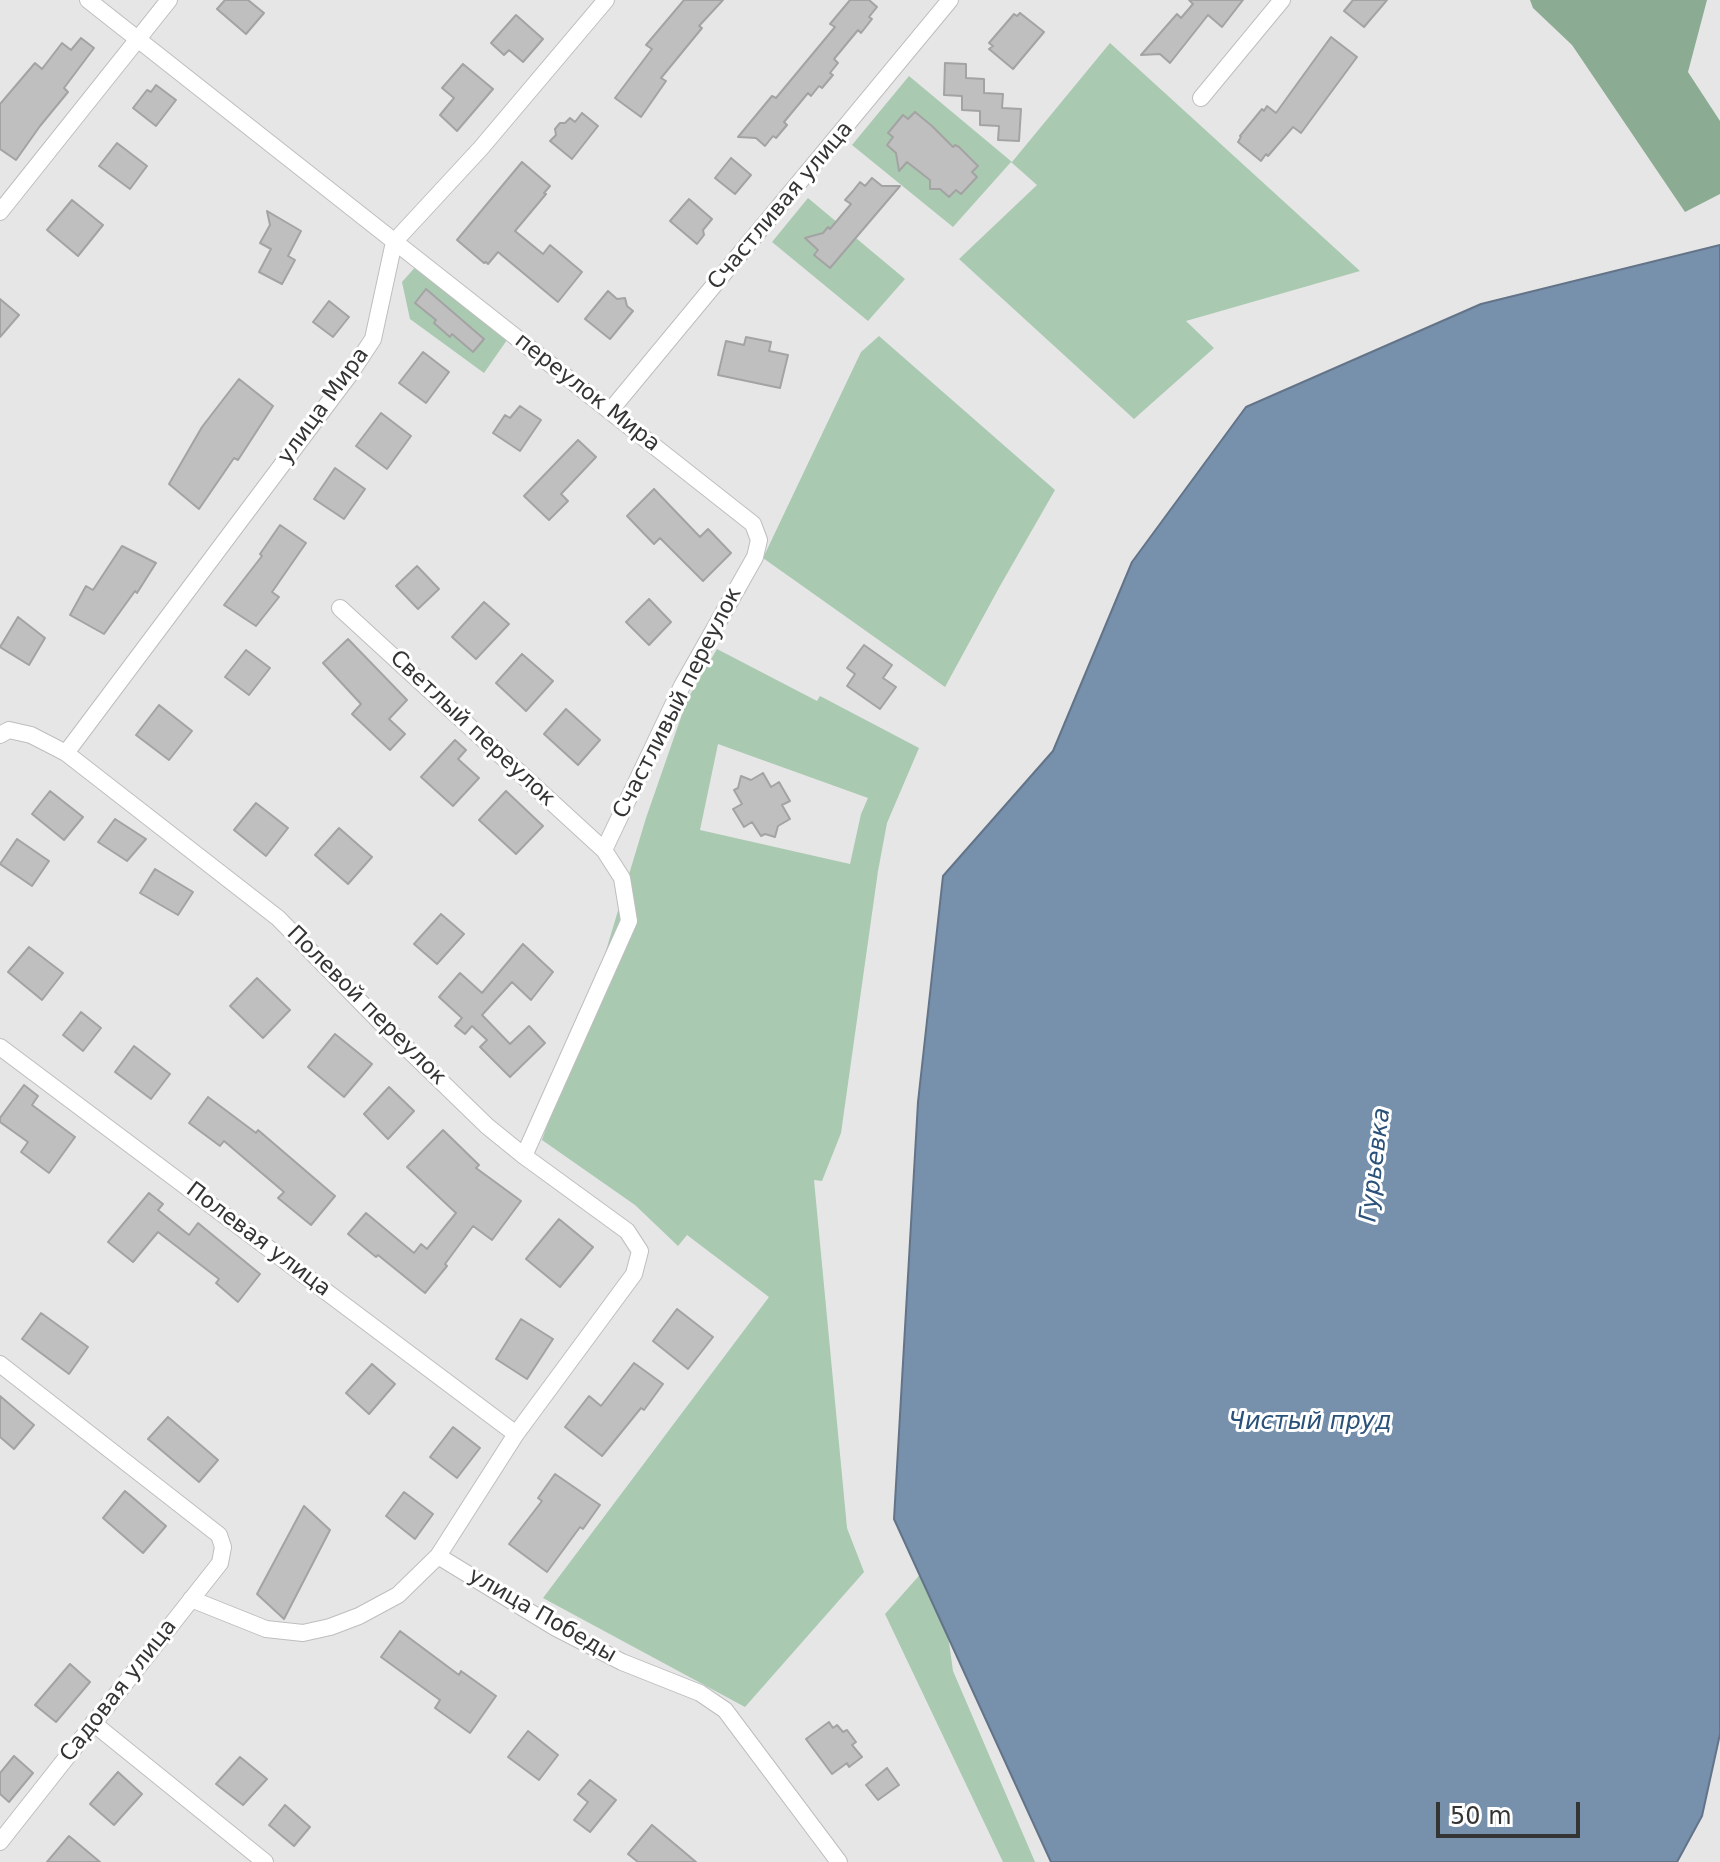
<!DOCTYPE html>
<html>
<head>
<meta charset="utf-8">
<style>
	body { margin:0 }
	#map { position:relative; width:1720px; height:1862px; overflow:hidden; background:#e6e6e7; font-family:"DejaVu Sans",sans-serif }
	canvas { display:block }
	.scale { position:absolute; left:1436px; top:1802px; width:144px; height:36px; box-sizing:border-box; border:4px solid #343435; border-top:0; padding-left:10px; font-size:24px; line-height:28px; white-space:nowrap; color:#343435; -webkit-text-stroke:6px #fff; paint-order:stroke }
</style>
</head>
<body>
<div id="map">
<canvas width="1720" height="1862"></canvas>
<div class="scale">50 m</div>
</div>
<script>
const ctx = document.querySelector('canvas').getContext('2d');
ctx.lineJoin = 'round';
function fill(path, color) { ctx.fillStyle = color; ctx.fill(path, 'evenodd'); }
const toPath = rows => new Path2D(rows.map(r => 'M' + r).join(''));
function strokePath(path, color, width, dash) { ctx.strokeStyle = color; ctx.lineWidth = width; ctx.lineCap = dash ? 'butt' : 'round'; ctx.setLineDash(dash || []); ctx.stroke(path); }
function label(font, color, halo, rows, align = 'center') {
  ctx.font = font + ' "DejaVu Sans",sans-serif'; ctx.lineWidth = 6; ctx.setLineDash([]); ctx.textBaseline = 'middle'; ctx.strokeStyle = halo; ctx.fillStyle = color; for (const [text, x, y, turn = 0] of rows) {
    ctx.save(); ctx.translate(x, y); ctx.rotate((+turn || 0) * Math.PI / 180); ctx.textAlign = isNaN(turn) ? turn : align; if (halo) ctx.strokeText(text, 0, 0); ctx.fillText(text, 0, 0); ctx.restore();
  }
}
fill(toPath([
	[1110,43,1360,271,1186,321,1214,348,1134,419,959,259,1037,185,1011,162,953,227,852,145,909,76,1012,162],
	[808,198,905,279,868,321,772,242],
	[418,264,507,340,484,373,410,319,402,282],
	[879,336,1055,490,1000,586,945,687,763,558,861,352],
	[717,649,817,701,820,696,919,748,887,823,878,871,841,1133,822,1181,814,1180,847,1528,864,1572,745,1707,543,1598,769,1297,687,1235,678,1246,635,1205,542,1140,595,987,646,818,687,700],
	[718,744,868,798,861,814,850,864,700,830],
	[933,1560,940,1577,953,1671,1035,1862,1003,1862,885,1614]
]), '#a9c9b0');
fill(toPath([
	[1530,0,1707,0,1688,72,1720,121,1720,194,1685,212,1572,45,1533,8]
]), '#8bac92');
const water = toPath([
	[1720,245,1720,1734,1702,1816,1677,1862,1051,1862,894,1519,918,1102,943,876,1053,751,1132,562,1246,407,1481,304,1720,245]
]);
fill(water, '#7790ac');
strokePath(water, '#637488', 2);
const building = toPath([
	[225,0,248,0,264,13,246,34,217,9,225,0],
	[684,0,723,0,699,26,702,28,661,78,666,81,641,117,615,98,652,49,646,45,684,0],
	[850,0,869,0,877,7,869,17,872,19,861,33,858,30,834,59,838,63,830,73,833,75,822,88,819,86,811,96,808,93,784,122,787,125,776,138,773,136,765,146,756,138,738,137,772,96,776,98,835,27,830,24,850,0],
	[1189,0,1243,0,1222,27,1208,15,1170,63,1160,54,1141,55,1177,14,1181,18,1193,4,1189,0],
	[1353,0,1387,0,1364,27,1344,11,1353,0],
	[1020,13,1044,32,1013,69,989,49,993,46,989,43,1014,14,1017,16,1020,13],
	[516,15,543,39,523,62,509,50,504,55,491,43,516,15],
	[1331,37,1357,57,1301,133,1293,127,1268,156,1266,154,1261,161,1238,142,1241,137,1240,136,1262,109,1264,111,1267,106,1276,113,1331,37],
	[81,38,94,48,64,88,68,92,40,126,16,160,0,149,0,104,35,63,42,69,62,43,71,50,81,38],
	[945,63,966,64,966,78,984,79,984,93,1003,94,1002,108,1021,109,1019,141,998,140,999,126,980,125,980,111,962,110,962,96,944,95,945,63],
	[463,64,493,89,457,131,440,115,454,98,442,88,463,64],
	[156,85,176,100,156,126,133,108,147,90,151,92,156,85],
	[915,112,932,126,953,147,955,145,959,147,978,166,972,172,977,177,961,194,956,190,949,197,940,189,930,189,930,180,907,162,899,171,896,153,887,145,893,137,888,133,903,115,908,119,915,112],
	[582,113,598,126,572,159,550,141,556,135,555,129,560,123,565,123,570,118,575,122,582,113],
	[117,143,147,166,130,189,99,166,117,143],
	[731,158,751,175,735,194,715,178,731,158],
	[522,162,550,186,544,193,546,194,515,231,543,254,550,245,582,272,558,302,498,252,488,264,486,262,484,263,457,240,522,162],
	[872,178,882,186,900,186,830,268,814,255,818,250,805,238,823,233,828,227,830,229,851,204,845,200,853,191,860,182,865,186,872,178],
	[689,199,712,219,703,230,704,235,697,244,670,221,689,199],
	[72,200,103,225,78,256,47,230,72,200],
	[267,211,301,231,288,256,295,260,282,284,259,272,271,249,260,243,270,225,267,211],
	[426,289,484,339,473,352,452,334,450,337,434,323,436,320,415,303,426,289],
	[608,291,617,299,625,298,627,306,633,311,610,339,585,319,608,291],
	[0,299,19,315,0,337,0,299],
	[329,301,349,317,333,337,313,322,329,301],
	[746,337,771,342,769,351,788,355,780,388,718,375,726,341,744,345,746,337],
	[423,352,449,372,426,403,399,383,423,352],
	[239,379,273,406,238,460,234,458,199,509,169,484,202,427,239,379],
	[520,406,541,420,520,451,493,433,505,415,510,418,520,406],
	[381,413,411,436,387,469,356,446,381,413],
	[578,440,596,457,561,494,568,501,549,520,524,496,578,440],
	[335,468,365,489,344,519,314,499,335,468],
	[654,489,700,537,708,529,731,553,703,581,660,538,654,544,627,516,654,489],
	[280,525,306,543,272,592,279,597,256,626,224,605,262,556,260,554,280,525],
	[122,546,156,563,137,593,135,591,104,634,70,615,86,586,93,590,122,546],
	[417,566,439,589,418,609,396,586,417,566],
	[649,599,671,622,649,645,626,622,649,599],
	[484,602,509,624,476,659,452,637,484,602],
	[18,617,45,638,29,665,0,647,18,617],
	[348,639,407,700,389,719,405,734,390,750,352,714,361,704,323,663,348,639],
	[864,645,892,665,883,678,896,687,880,709,847,686,855,674,847,668,864,645],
	[246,650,270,668,249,695,225,677,246,650],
	[522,654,553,681,526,711,496,683,522,654],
	[159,705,192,731,169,760,136,735,159,705],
	[566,709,600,740,578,765,544,734,566,709],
	[455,740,466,750,458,759,479,778,453,806,421,777,455,740],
	[763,773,771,787,779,782,790,801,782,805,790,819,778,826,775,837,765,834,761,836,752,822,744,827,733,809,742,804,734,790,738,788,741,776,751,780,763,773],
	[50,791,83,817,64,840,32,814,50,791],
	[506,791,543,826,516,854,479,820,506,791],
	[256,803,288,828,266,856,234,830,256,803],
	[115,819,146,839,127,861,98,842,115,819],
	[339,828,372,857,348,884,315,855,339,828],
	[17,839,49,861,32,886,0,864,17,839],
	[155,869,193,892,178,915,140,893,155,869],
	[441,914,464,934,437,964,414,944,441,914],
	[523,944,553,972,531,1000,512,982,482,1015,510,1044,529,1026,545,1043,510,1077,480,1047,487,1040,472,1026,465,1034,455,1026,462,1018,439,997,460,973,482,993,523,944],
	[29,947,63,973,42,1000,8,972,29,947],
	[257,978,290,1010,263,1038,230,1006,257,978],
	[81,1012,101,1028,83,1051,63,1035,81,1012],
	[335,1034,372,1064,344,1097,308,1067,335,1034],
	[134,1046,170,1074,151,1099,115,1072,134,1046],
	[24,1085,38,1096,32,1105,75,1137,49,1173,21,1152,28,1142,0,1122,0,1118,24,1085],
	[389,1087,414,1111,388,1139,364,1114,389,1087],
	[208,1097,256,1133,258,1130,335,1196,311,1225,278,1198,284,1192,224,1141,220,1146,189,1123,208,1097],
	[443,1130,479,1165,476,1168,521,1201,492,1240,473,1226,445,1264,447,1266,425,1293,378,1255,376,1257,348,1234,366,1213,414,1253,421,1244,427,1249,456,1213,407,1167,443,1130],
	[149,1193,163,1204,158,1210,189,1235,198,1223,260,1274,238,1302,216,1283,219,1279,158,1232,133,1262,108,1242,149,1193],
	[559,1219,593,1247,560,1287,526,1259,559,1219],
	[677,1309,713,1337,688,1369,653,1341,677,1309],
	[41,1313,88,1347,69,1374,22,1339,41,1313],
	[521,1319,553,1339,527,1379,496,1359,521,1319],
	[634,1363,663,1384,644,1410,641,1408,602,1456,565,1427,589,1396,601,1406,634,1363],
	[372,1364,395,1384,369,1414,346,1393,372,1364],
	[0,1396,34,1425,14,1449,0,1437,0,1396],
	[168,1417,218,1460,199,1482,148,1439,168,1417],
	[453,1427,480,1448,457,1478,430,1457,453,1427],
	[555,1474,600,1505,583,1529,580,1527,547,1572,509,1544,542,1501,538,1498,555,1474],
	[125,1491,166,1526,143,1553,103,1518,125,1491],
	[404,1492,433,1514,415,1539,386,1516,404,1492],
	[304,1506,330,1530,284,1619,257,1594,304,1506],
	[400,1631,459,1675,461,1671,496,1696,470,1733,435,1708,440,1700,381,1657,400,1631],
	[70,1664,90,1682,56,1722,35,1705,70,1664],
	[829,1722,833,1728,837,1725,843,1732,847,1730,856,1742,852,1745,862,1757,849,1767,847,1763,832,1774,806,1739,829,1722],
	[528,1731,558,1755,539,1780,508,1757,528,1731],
	[14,1756,33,1773,9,1802,0,1794,0,1773,14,1756],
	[240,1757,267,1779,243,1805,216,1784,240,1757],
	[887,1768,899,1785,878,1800,866,1785,887,1768],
	[118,1772,142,1794,114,1825,90,1804,118,1772],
	[590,1780,616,1800,590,1832,574,1820,588,1802,578,1794,590,1780],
	[285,1805,310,1827,294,1846,269,1825,285,1805],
	[652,1825,696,1862,638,1862,628,1854,652,1825],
	[69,1836,100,1862,47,1862,69,1836]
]);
fill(building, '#c0bfc0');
strokePath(building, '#a4a3a4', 2);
const street = toPath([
	[88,0,753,524,759,540,755,557,682,686,604,850],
	[1201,98,1282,0],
	[0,212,169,0],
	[610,411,950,0],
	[340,608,604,850,622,878,629,921,524,1156],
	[0,735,9,730,31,735,66,753,278,918,385,1027,487,1126,524,1156,627,1231,640,1251,634,1274,516,1434,438,1556],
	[66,753,350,374,373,339,394,242,481,148,606,0],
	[0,1047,516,1434],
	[0,1364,219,1535,223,1547,220,1563,0,1842],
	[191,1599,266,1629,303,1633,330,1627,359,1616,398,1595,438,1556,556,1628,622,1662,700,1693,725,1710,839,1862],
	[93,1723,265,1862]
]);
strokePath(street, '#bebebf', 18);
strokePath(street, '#fff', 16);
label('22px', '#343435', '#fff', [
	["Счастливая улица",781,206,-50],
	["переулок Мира",587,393,38],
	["улица Мира",324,406,-54],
	["Счастливый переулок",678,703,-63],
	["Светлый переулок",472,729,43],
	["Полевой переулок",366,1006,45],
	["Полевая улица",258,1240,37],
	["улица Победы",542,1616,30],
	["Садовая улица",119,1691,-52]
]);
label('italic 24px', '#2a5179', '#fff', [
	["Гурьевка",1376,1165,-83],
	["Чистый пруд",1310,1423]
]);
</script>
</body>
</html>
